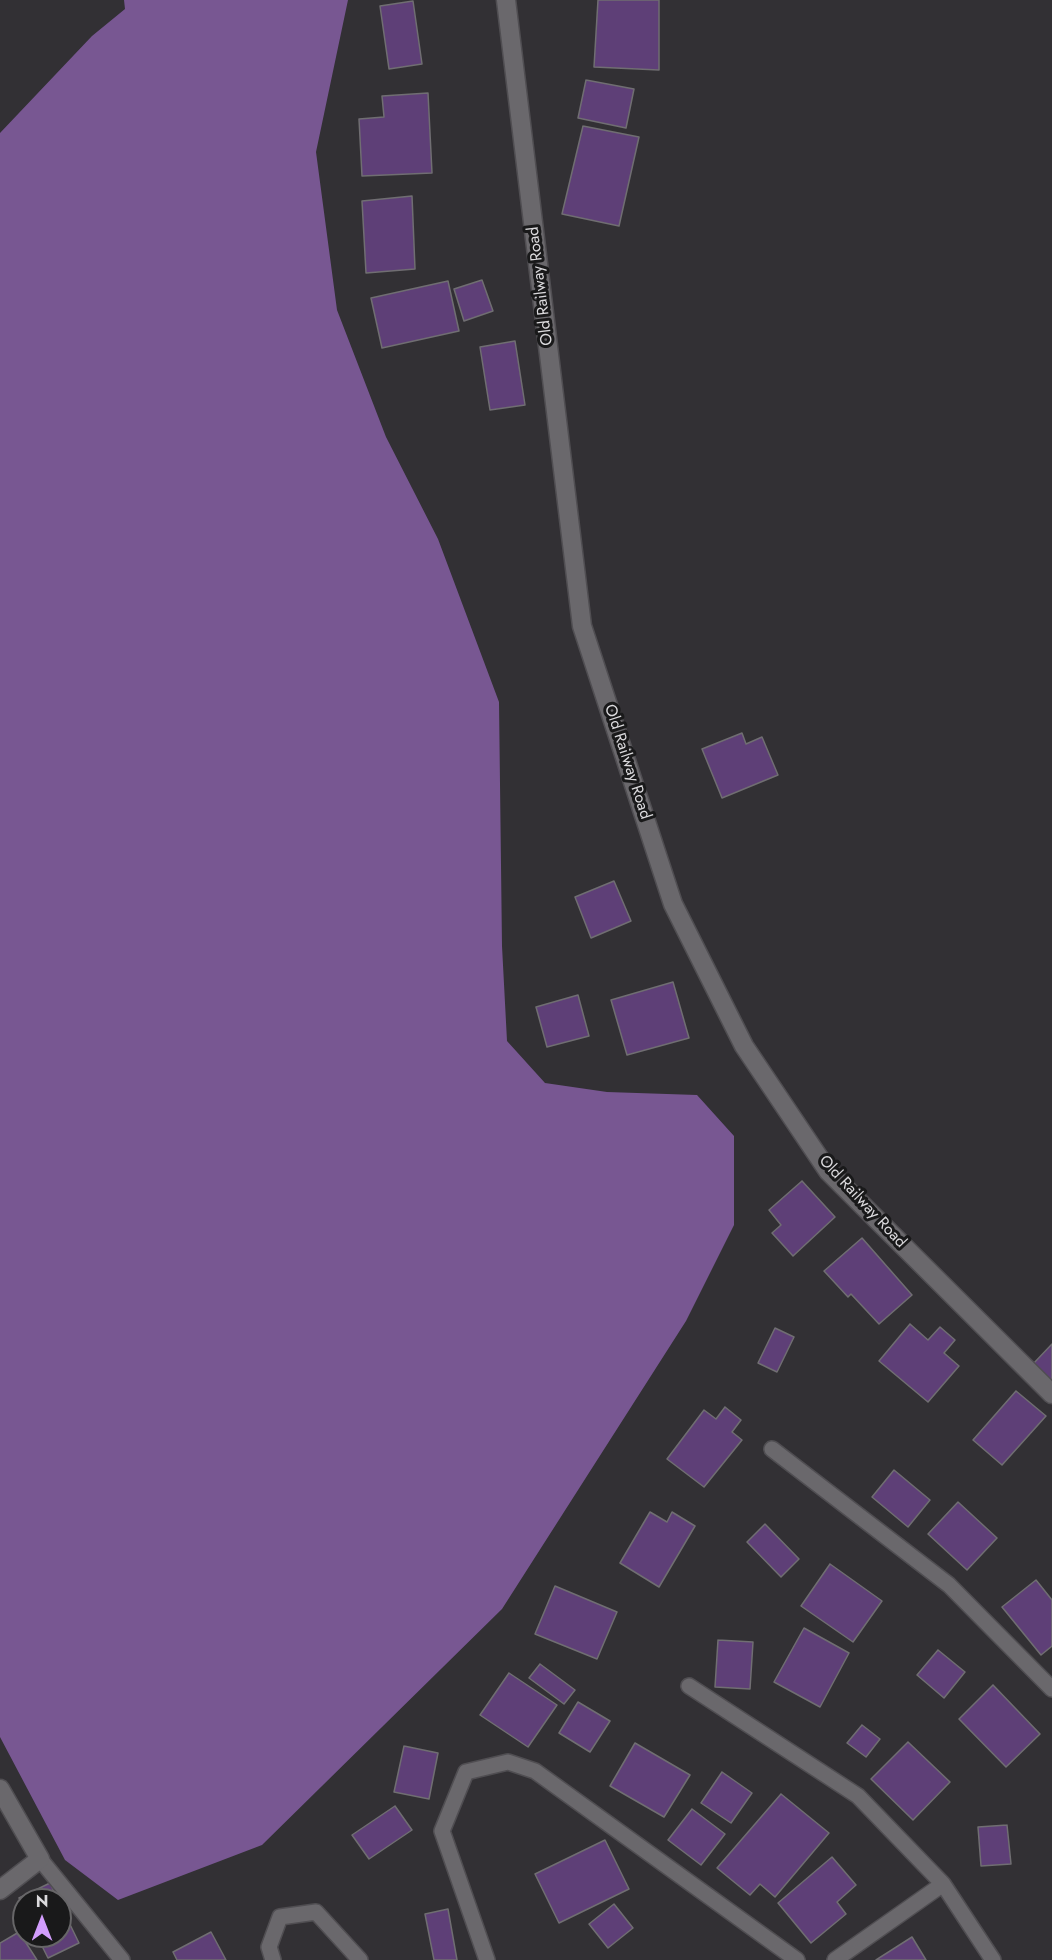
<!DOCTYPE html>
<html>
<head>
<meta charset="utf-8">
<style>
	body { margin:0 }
	#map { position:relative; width:1052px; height:1960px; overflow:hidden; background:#323034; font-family:Jost,sans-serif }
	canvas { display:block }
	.north { position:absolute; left:12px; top:1888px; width:60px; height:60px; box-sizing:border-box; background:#19191a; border:2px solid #676668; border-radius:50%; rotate:0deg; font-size:16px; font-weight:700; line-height:24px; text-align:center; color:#dbdadd }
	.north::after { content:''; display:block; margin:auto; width:21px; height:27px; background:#d29dfd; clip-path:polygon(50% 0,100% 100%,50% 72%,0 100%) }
</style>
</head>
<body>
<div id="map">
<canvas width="1052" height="1960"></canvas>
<div class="north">N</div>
</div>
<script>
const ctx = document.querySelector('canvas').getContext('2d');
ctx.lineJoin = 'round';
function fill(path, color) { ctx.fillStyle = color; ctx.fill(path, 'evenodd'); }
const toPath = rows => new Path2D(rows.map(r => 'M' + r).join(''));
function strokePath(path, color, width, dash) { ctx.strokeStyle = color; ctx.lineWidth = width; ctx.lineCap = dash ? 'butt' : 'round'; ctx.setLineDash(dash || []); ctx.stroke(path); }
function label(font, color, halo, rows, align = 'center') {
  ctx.font = font + ' Jost,sans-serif'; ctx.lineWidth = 6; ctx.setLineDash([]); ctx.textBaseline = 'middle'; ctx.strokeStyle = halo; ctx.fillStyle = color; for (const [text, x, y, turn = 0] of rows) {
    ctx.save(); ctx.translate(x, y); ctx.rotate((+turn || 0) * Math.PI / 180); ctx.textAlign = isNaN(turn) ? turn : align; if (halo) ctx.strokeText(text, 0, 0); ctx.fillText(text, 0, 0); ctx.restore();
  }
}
fill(toPath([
	[124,0,348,0,316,152,337,310,386,437,438,539,499,702,502,946,507,1041,545,1083,607,1092,697,1095,734,1136,734,1225,686,1321,502,1609,262,1845,118,1900,65,1860,0,1737,0,133,92,36,125,9]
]), '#785792');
const building = toPath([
	[598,0,659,0,659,70,594,67,598,0],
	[413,1,422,64,389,69,380,6,413,1],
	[586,80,634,89,626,128,578,118,586,80],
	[428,93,432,173,362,176,359,119,384,117,382,96,428,93],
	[583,126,639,137,619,226,562,214,583,126],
	[412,196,415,269,366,273,362,201,412,196],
	[482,280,493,311,464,321,454,289,482,280],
	[448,281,459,331,382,348,371,298,448,281],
	[515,341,525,405,490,410,480,347,515,341],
	[742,733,746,744,762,737,778,775,722,798,702,749,742,733],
	[614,881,631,921,591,938,575,897,614,881],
	[673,982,689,1038,627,1055,611,1000,673,982],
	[578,995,589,1036,547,1047,536,1007,578,995],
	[802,1181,835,1217,793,1256,772,1233,781,1225,769,1210,802,1181],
	[862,1238,912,1295,879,1324,851,1294,848,1297,824,1271,862,1238],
	[910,1324,928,1340,940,1327,955,1340,944,1353,959,1366,928,1402,879,1361,910,1324],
	[775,1328,794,1337,777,1372,758,1363,775,1328],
	[1052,1344,1052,1381,1033,1364,1052,1344],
	[1016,1391,1046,1416,1002,1465,973,1440,1016,1391],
	[725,1407,741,1420,732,1432,742,1440,704,1487,667,1459,704,1410,716,1419,725,1407],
	[894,1470,930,1500,908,1527,872,1497,894,1470],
	[958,1502,997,1538,967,1570,928,1534,958,1502],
	[650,1512,667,1522,672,1512,695,1526,659,1587,620,1563,650,1512],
	[765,1524,799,1559,781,1577,747,1542,765,1524],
	[830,1564,882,1601,853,1642,801,1606,830,1564],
	[1036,1580,1052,1600,1052,1646,1041,1655,1002,1607,1036,1580],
	[555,1586,617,1612,597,1659,535,1634,555,1586],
	[804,1628,849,1653,820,1707,774,1682,804,1628],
	[718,1640,753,1642,750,1689,715,1687,718,1640],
	[938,1650,965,1672,944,1698,917,1675,938,1650],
	[540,1664,575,1690,564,1704,529,1678,540,1664],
	[509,1673,557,1705,528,1747,480,1715,509,1673],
	[993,1685,1040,1734,1006,1767,959,1719,993,1685],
	[578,1702,610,1721,590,1752,559,1733,578,1702],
	[862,1725,880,1739,866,1757,847,1743,862,1725],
	[908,1742,950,1782,913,1820,871,1779,908,1742],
	[635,1743,690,1775,664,1817,610,1786,635,1743],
	[404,1746,438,1753,429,1799,394,1792,404,1746],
	[722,1772,752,1793,731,1823,701,1803,722,1772],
	[781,1794,829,1833,775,1897,760,1884,750,1895,717,1868,781,1794],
	[395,1806,412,1830,369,1859,352,1835,395,1806],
	[692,1809,725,1834,701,1865,668,1840,692,1809],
	[1007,1825,1011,1864,981,1866,978,1827,1007,1825],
	[605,1840,629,1889,559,1923,535,1874,605,1840],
	[832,1857,856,1885,837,1902,846,1914,811,1943,778,1903,832,1857],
	[50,1883,58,1900,24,1900,24,1908,19,1898,50,1883],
	[60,1904,79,1943,48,1958,37,1936,60,1936,60,1904],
	[614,1904,633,1928,608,1948,589,1924,614,1904],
	[448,1909,457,1960,434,1960,425,1914,448,1909],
	[19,1932,37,1960,0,1960,0,1943,19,1932],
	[211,1932,226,1960,177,1960,173,1952,211,1932],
	[912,1937,926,1960,876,1960,912,1937]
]);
fill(building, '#5e3f77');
strokePath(building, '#706e72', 1.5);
const service = toPath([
	[772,1449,949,1585,1052,1689],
	[689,1686,858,1796,943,1884,993,1960],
	[40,1859,122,1960],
	[273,1960,269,1947,280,1917,316,1912,360,1960],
	[487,1960,442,1831,466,1772,508,1762,535,1771,797,1960],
	[835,1960,943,1884]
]);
const minor = toPath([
	[506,0,582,626,673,904,744,1046,828,1171,1052,1394],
	[0,1789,40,1859,0,1890]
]);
strokePath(service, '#504e52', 18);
strokePath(minor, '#504e52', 21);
strokePath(service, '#6a686c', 15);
strokePath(minor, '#6a686c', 18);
label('16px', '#dbdadd', '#19191a', [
	["Old Railway Road",541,286,-97],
	["Old Railway Road",627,762,72],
	["Old Railway Road",862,1202,47]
]);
</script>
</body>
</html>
